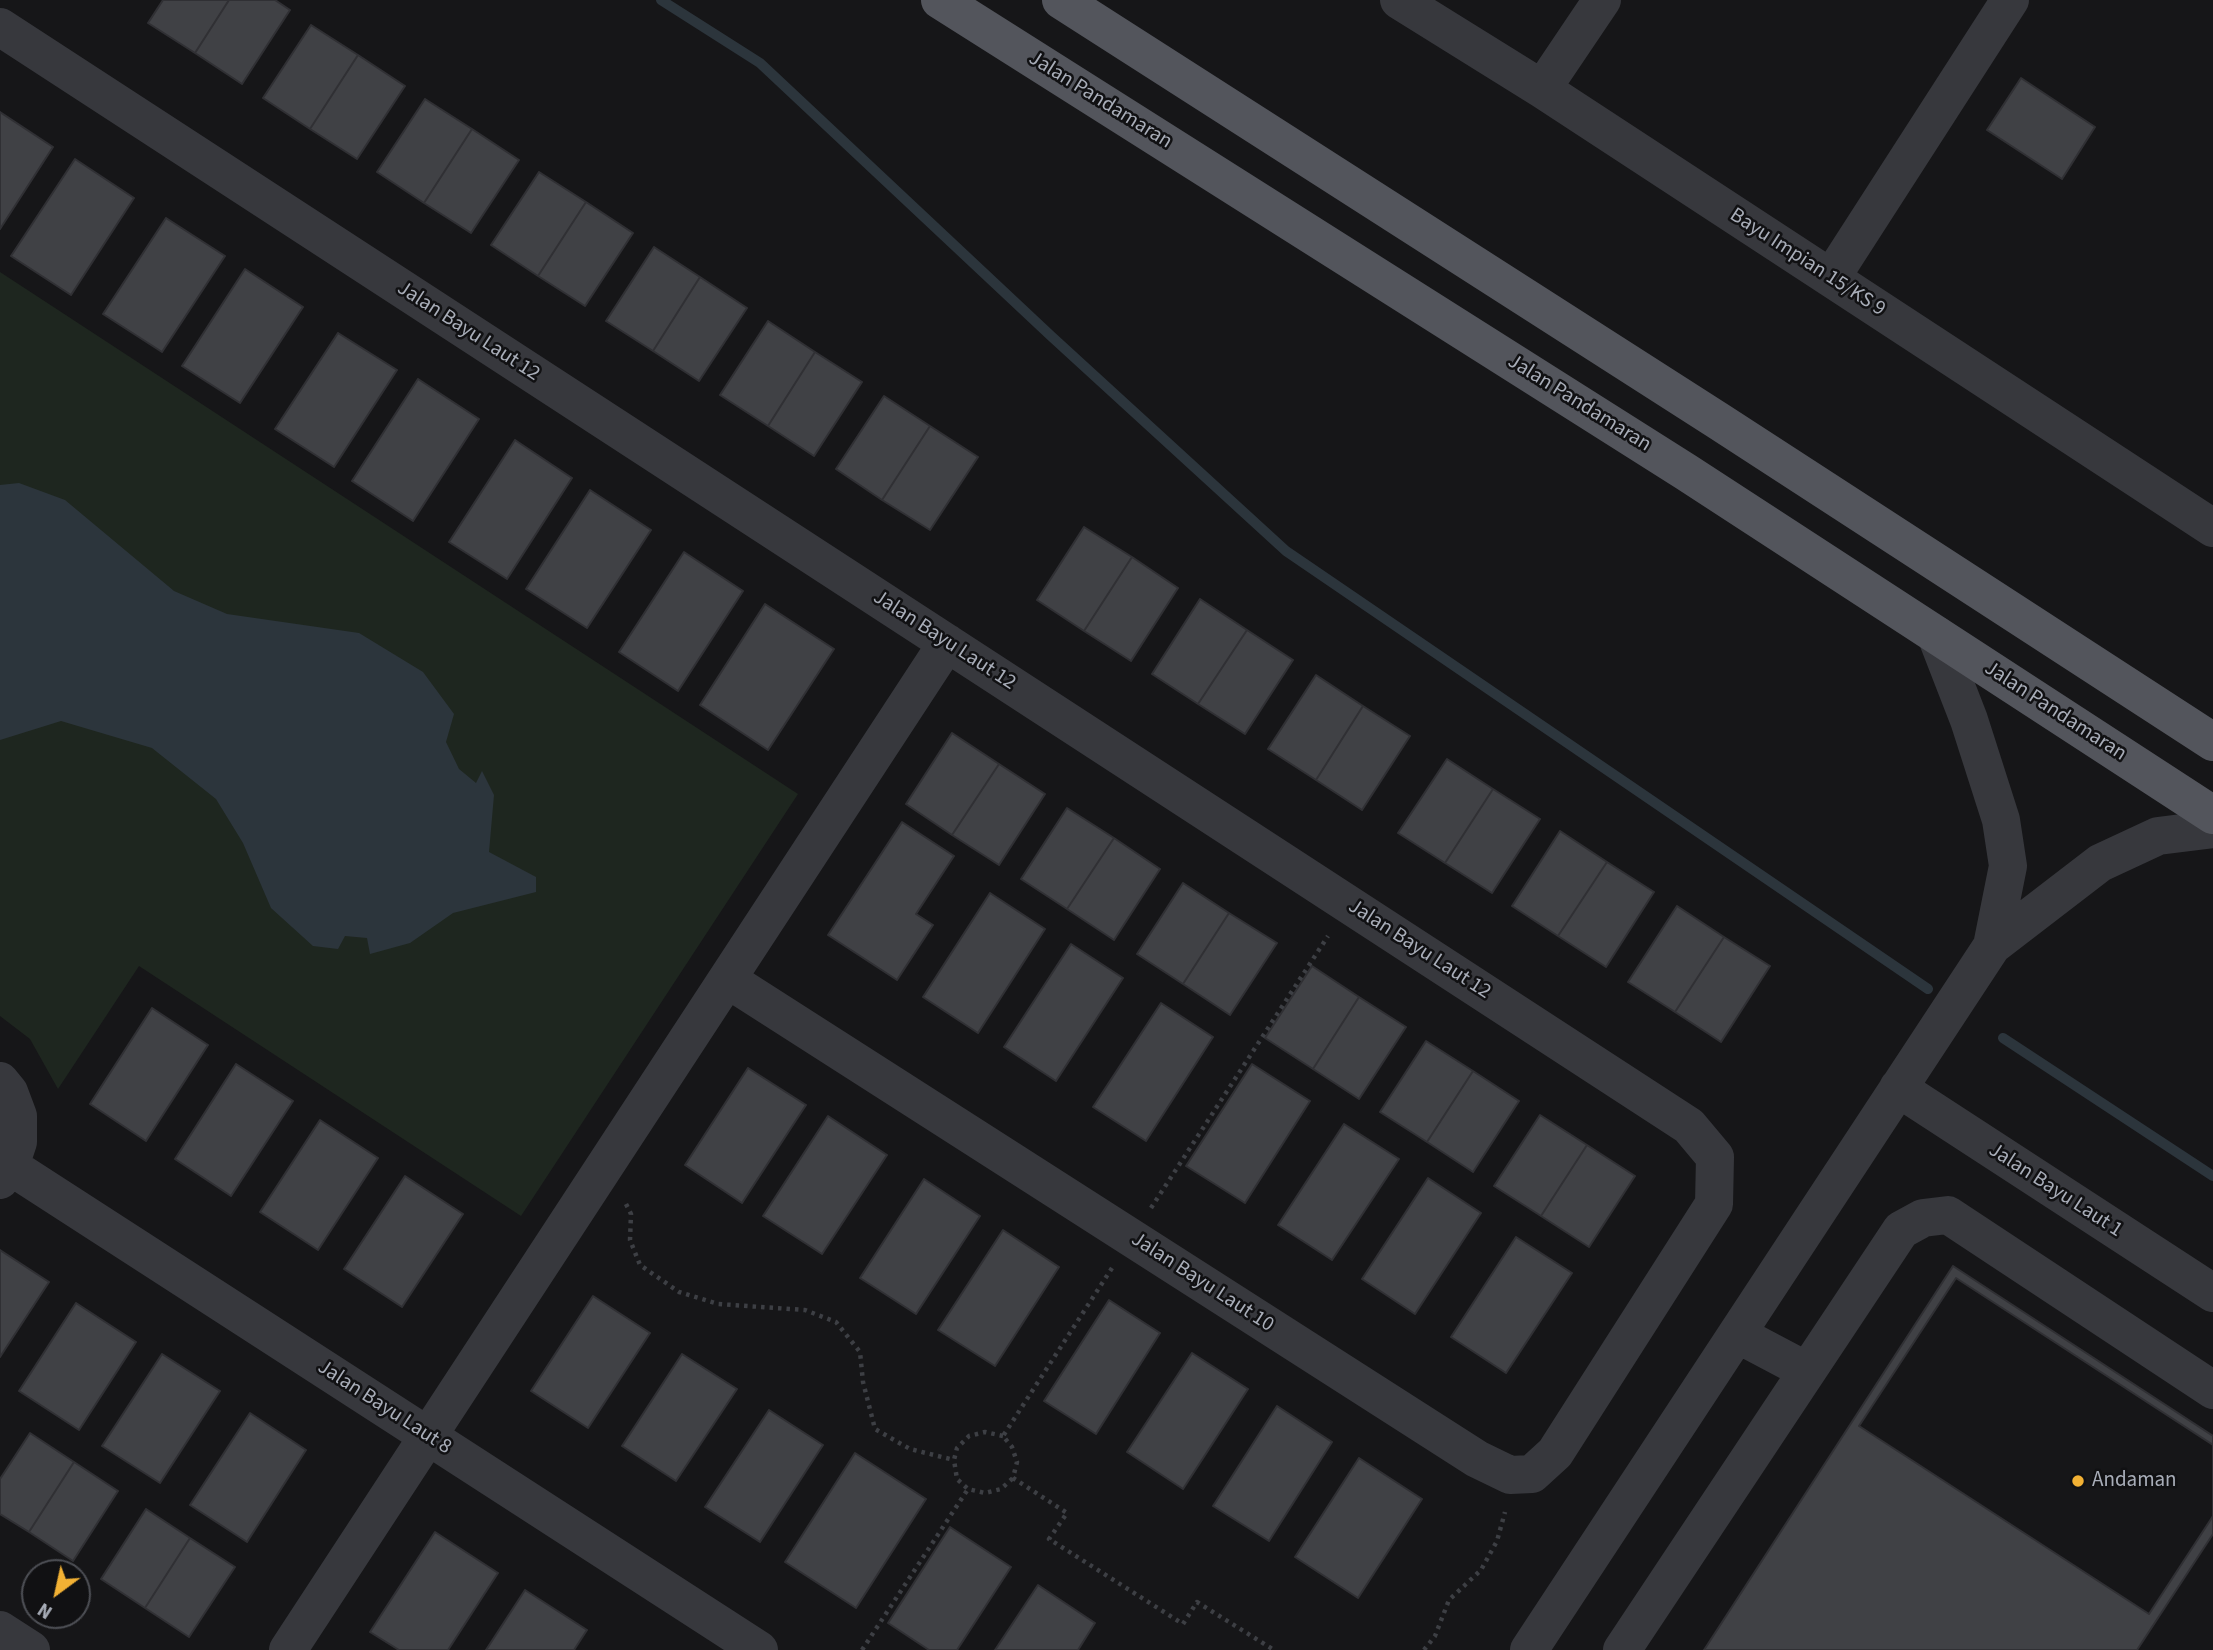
<!DOCTYPE html>
<html>
<head>
<meta charset="utf-8">
<style>
	body { margin:0 }
	#map { position:relative; width:2213px; height:1650px; overflow:hidden; background:#161618; font-family:"Source Sans 3",sans-serif }
	canvas { display:block }
	.north { position:absolute; left:21px; top:1559px; width:70px; height:70px; box-sizing:border-box; background:#111113; border:2px solid #4d4f55; border-radius:50%; rotate:213deg; font-size:19px; font-weight:700; line-height:28px; text-align:center; color:#a8adb8 }
	.north::after { content:''; display:block; margin:auto; width:24px; height:32px; background:#f2b134; clip-path:polygon(50% 0,100% 100%,50% 72%,0 100%) }
</style>
</head>
<body>
<div id="map">
<canvas width="2213" height="1650"></canvas>
<div class="north">N</div>
</div>
<script>
const ctx = document.querySelector('canvas').getContext('2d');
ctx.lineJoin = 'round';
function fill(path, color) { ctx.fillStyle = color; ctx.fill(path, 'evenodd'); }
const toPath = rows => new Path2D(rows.map(r => 'M' + r).join(''));
function strokePath(path, color, width, dash) { ctx.strokeStyle = color; ctx.lineWidth = width; ctx.lineCap = dash ? 'butt' : 'round'; ctx.setLineDash(dash || []); ctx.stroke(path); }
function label(font, color, halo, rows, align = 'center') {
  ctx.font = font + ' "Source Sans 3",sans-serif'; ctx.lineWidth = 5; ctx.setLineDash([]); ctx.textBaseline = 'middle'; ctx.strokeStyle = halo; ctx.fillStyle = color; for (const [text, x, y, turn = 0] of rows) {
    ctx.save(); ctx.translate(x, y); ctx.rotate((+turn || 0) * Math.PI / 180); ctx.textAlign = isNaN(turn) ? turn : align; if (halo) ctx.strokeText(text, 0, 0); ctx.fillText(text, 0, 0); ctx.restore();
  }
}
fill(toPath([
	[0,272,798,794,521,1216,139,966,58,1089,30,1039,0,1016]
]), '#1e261f');
fill(toPath([
	[19,483,65,500,174,591,227,614,359,633,423,672,454,714,446,742,459,769,476,783,482,771,494,795,489,852,536,877,536,892,453,913,410,943,370,954,367,938,345,936,338,949,313,946,271,908,243,843,216,799,152,748,61,721,0,740,0,485]
]), '#2c353c');
strokePath(toPath([
	[661,0,760,63,1051,336,1286,551,1928,989],
	[2003,1038,2213,1176]
]), '#2c353c', 10);
const building = toPath([
	[163,0,229,0,195,53,148,23,163,0],
	[229,0,275,0,290,10,242,84,195,53,229,0],
	[311,25,358,55,310,129,263,98,311,25],
	[358,55,405,86,357,159,310,129,358,55],
	[2021,78,2095,127,2062,179,1987,130,2021,78],
	[425,99,472,129,424,203,377,172,425,99],
	[0,112,53,147,0,229,0,112],
	[472,129,519,160,471,233,424,203,472,129],
	[75,159,134,198,71,295,11,256,75,159],
	[539,172,586,202,538,276,491,245,539,172],
	[586,202,633,233,585,306,538,276,586,202],
	[166,218,225,256,162,352,103,314,166,218],
	[654,247,700,277,653,351,606,321,654,247],
	[245,269,303,307,240,403,182,366,245,269],
	[700,277,747,308,699,381,653,351,700,277],
	[768,321,815,352,768,426,720,395,768,321],
	[338,333,397,370,334,467,275,429,338,333],
	[815,352,862,382,814,456,768,426,815,352],
	[418,379,479,419,413,521,352,481,418,379],
	[884,396,930,426,882,500,836,469,884,396],
	[930,426,978,457,930,530,882,500,930,426],
	[515,440,572,478,507,579,449,542,515,440],
	[590,490,651,530,587,628,526,589,590,490],
	[1084,527,1132,557,1084,631,1037,600,1084,527],
	[684,552,743,591,678,691,619,652,684,552],
	[1132,557,1178,588,1131,661,1084,631,1132,557],
	[1200,599,1247,630,1198,704,1152,674,1200,599],
	[765,604,834,649,768,750,700,705,765,604],
	[1247,630,1293,660,1245,734,1198,704,1247,630],
	[1316,675,1363,706,1316,780,1268,749,1316,675],
	[1363,706,1410,736,1362,810,1316,780,1363,706],
	[952,733,999,764,952,835,906,804,952,733],
	[1447,759,1493,789,1445,863,1398,833,1447,759],
	[999,764,1045,794,999,865,952,835,999,764],
	[1493,789,1540,819,1492,893,1445,863,1493,789],
	[1067,808,1114,838,1067,909,1021,879,1067,808],
	[902,822,954,856,916,914,933,925,897,980,828,935,902,822],
	[1560,831,1607,862,1558,936,1512,906,1560,831],
	[1114,838,1160,869,1114,940,1067,909,1114,838],
	[1607,862,1654,892,1606,967,1558,936,1607,862],
	[1183,883,1229,913,1183,984,1137,954,1183,883],
	[990,893,1045,929,978,1033,923,997,990,893],
	[1677,906,1724,937,1675,1012,1628,982,1677,906],
	[1229,913,1277,943,1230,1015,1183,984,1229,913],
	[1724,937,1770,966,1721,1042,1675,1012,1724,937],
	[1071,944,1123,978,1056,1081,1004,1047,1071,944],
	[1312,966,1359,997,1313,1069,1265,1038,1312,966],
	[1359,997,1406,1027,1359,1099,1313,1069,1359,997],
	[1161,1003,1213,1037,1146,1141,1093,1107,1161,1003],
	[152,1008,208,1045,146,1141,90,1104,152,1008],
	[1426,1041,1473,1071,1427,1142,1380,1112,1426,1041],
	[236,1064,293,1101,231,1196,175,1159,236,1064],
	[1252,1064,1310,1101,1245,1203,1186,1166,1252,1064],
	[748,1068,806,1105,742,1203,685,1165,748,1068],
	[1473,1071,1519,1101,1473,1172,1427,1142,1473,1071],
	[1540,1115,1587,1145,1541,1216,1494,1186,1540,1115],
	[828,1116,887,1155,822,1254,763,1216,828,1116],
	[320,1120,378,1158,318,1250,260,1212,320,1120],
	[1344,1124,1399,1159,1332,1260,1278,1225,1344,1124],
	[1587,1145,1635,1176,1589,1247,1541,1216,1587,1145],
	[405,1176,463,1214,402,1307,344,1269,405,1176],
	[1428,1178,1481,1213,1415,1314,1362,1279,1428,1178],
	[924,1179,980,1216,916,1314,860,1278,924,1179],
	[1003,1230,1059,1267,995,1366,938,1330,1003,1230],
	[1516,1237,1572,1273,1506,1373,1451,1337,1516,1237],
	[0,1250,49,1282,0,1357,0,1250],
	[1953,1266,2213,1436,2213,1534,2137,1650,1704,1650,1953,1266],
	[1956,1278,2213,1445,2213,1516,2149,1614,1859,1426,1956,1278],
	[593,1296,650,1333,588,1428,531,1391,593,1296],
	[1109,1300,1160,1333,1096,1434,1044,1401,1109,1300],
	[76,1303,136,1342,79,1430,19,1391,76,1303],
	[1192,1353,1248,1389,1183,1489,1127,1452,1192,1353],
	[162,1354,220,1391,160,1483,102,1446,162,1354],
	[682,1354,737,1389,676,1481,622,1446,682,1354],
	[1277,1406,1332,1442,1269,1541,1213,1506,1277,1406],
	[769,1410,823,1445,760,1542,705,1507,769,1410],
	[250,1413,306,1450,247,1542,190,1505,250,1413],
	[30,1433,74,1462,29,1532,0,1514,0,1479,30,1433],
	[855,1453,926,1499,856,1608,785,1562,855,1453],
	[1359,1458,1422,1499,1358,1598,1295,1557,1359,1458],
	[74,1462,118,1491,73,1561,29,1532,74,1462],
	[146,1509,190,1538,145,1608,101,1579,146,1509],
	[950,1527,1011,1567,957,1650,929,1650,888,1623,950,1527],
	[435,1532,498,1573,448,1650,399,1650,370,1632,435,1532],
	[190,1538,235,1567,189,1637,145,1608,190,1538],
	[1038,1585,1095,1623,1078,1650,995,1650,1038,1585],
	[525,1590,587,1630,574,1650,486,1650,525,1590]
]);
fill(building, '#404145');
strokePath(building, '#303034', 2);
strokePath(toPath([
	[626,1204,631,1214,630,1240,640,1265,679,1292,718,1304,805,1310,836,1322,860,1352,863,1382,875,1429,910,1449,954,1460],
	[1151,1208,1328,936],
	[1112,1268,1003,1436,1012,1447,1017,1462,1013,1478,1067,1513,1049,1539,1183,1624,1197,1602,1274,1650],
	[1003,1436,985,1432,969,1436,957,1448,954,1460,957,1479,968,1489,985,1493,1001,1489,1013,1478],
	[862,1650,968,1489],
	[1424,1650,1435,1636,1449,1600,1481,1570,1497,1541,1505,1512]
]), '#3d3f44', 4.5, [3.5, 5]);
strokePath(toPath([
	[1399,0,1542,89,2213,528],
	[0,27,1689,1126,1715,1157,1714,1204,1555,1453,1532,1474,1510,1475,1477,1459,727,979],
	[1542,89,1602,0],
	[1831,278,2010,0],
	[1936,635,1969,720,2001,820,2008,866,1992,946],
	[0,1081,9,1092,18,1116,18,1142,10,1166,0,1180],
	[1898,1088,2213,1293],
	[10,1166,759,1650],
	[1737,1334,1807,1371],
	[0,1630,31,1650],
	[288,1650,947,643],
	[1529,1650,1992,946,2100,863,2158,836,2213,829],
	[1622,1650,1901,1230,1923,1218,1948,1215,2213,1390]
]), '#37383d', 38);
strokePath(toPath([
	[940,0,1686,472,2213,815],
	[1061,0,1720,422,2213,742]
]), '#53555c', 38);
for (const [x, y, r, color] of [
	[2078,1481,7,"#f2b134"]
]) { const dot = new Path2D(); dot.arc(x, y, r, 0, 2 * Math.PI); ctx.fillStyle = color; ctx.fill(dot); strokePath(dot, '#111113', 2.5); }
label('21px', '#a8adb8', '#111113', [
	["Jalan Pandamaran",1100,101,32],
	["Bayu Impian 15/KS 9",1807,263,33],
	["Jalan Bayu Laut 12",468,332,33],
	["Jalan Pandamaran",1579,404,32],
	["Jalan Bayu Laut 12",944,641,33],
	["Jalan Pandamaran",2055,712,33],
	["Jalan Bayu Laut 12",1419,950,33],
	["Jalan Bayu Laut 1",2055,1191,33],
	["Jalan Bayu Laut 10",1202,1283,33],
	["Jalan Bayu Laut 8",384,1408,33]
]);
label('21px', '#a8adb8', '#111113', [
	["Andaman",2092,1481]
], 'left');
</script>
</body>
</html>
